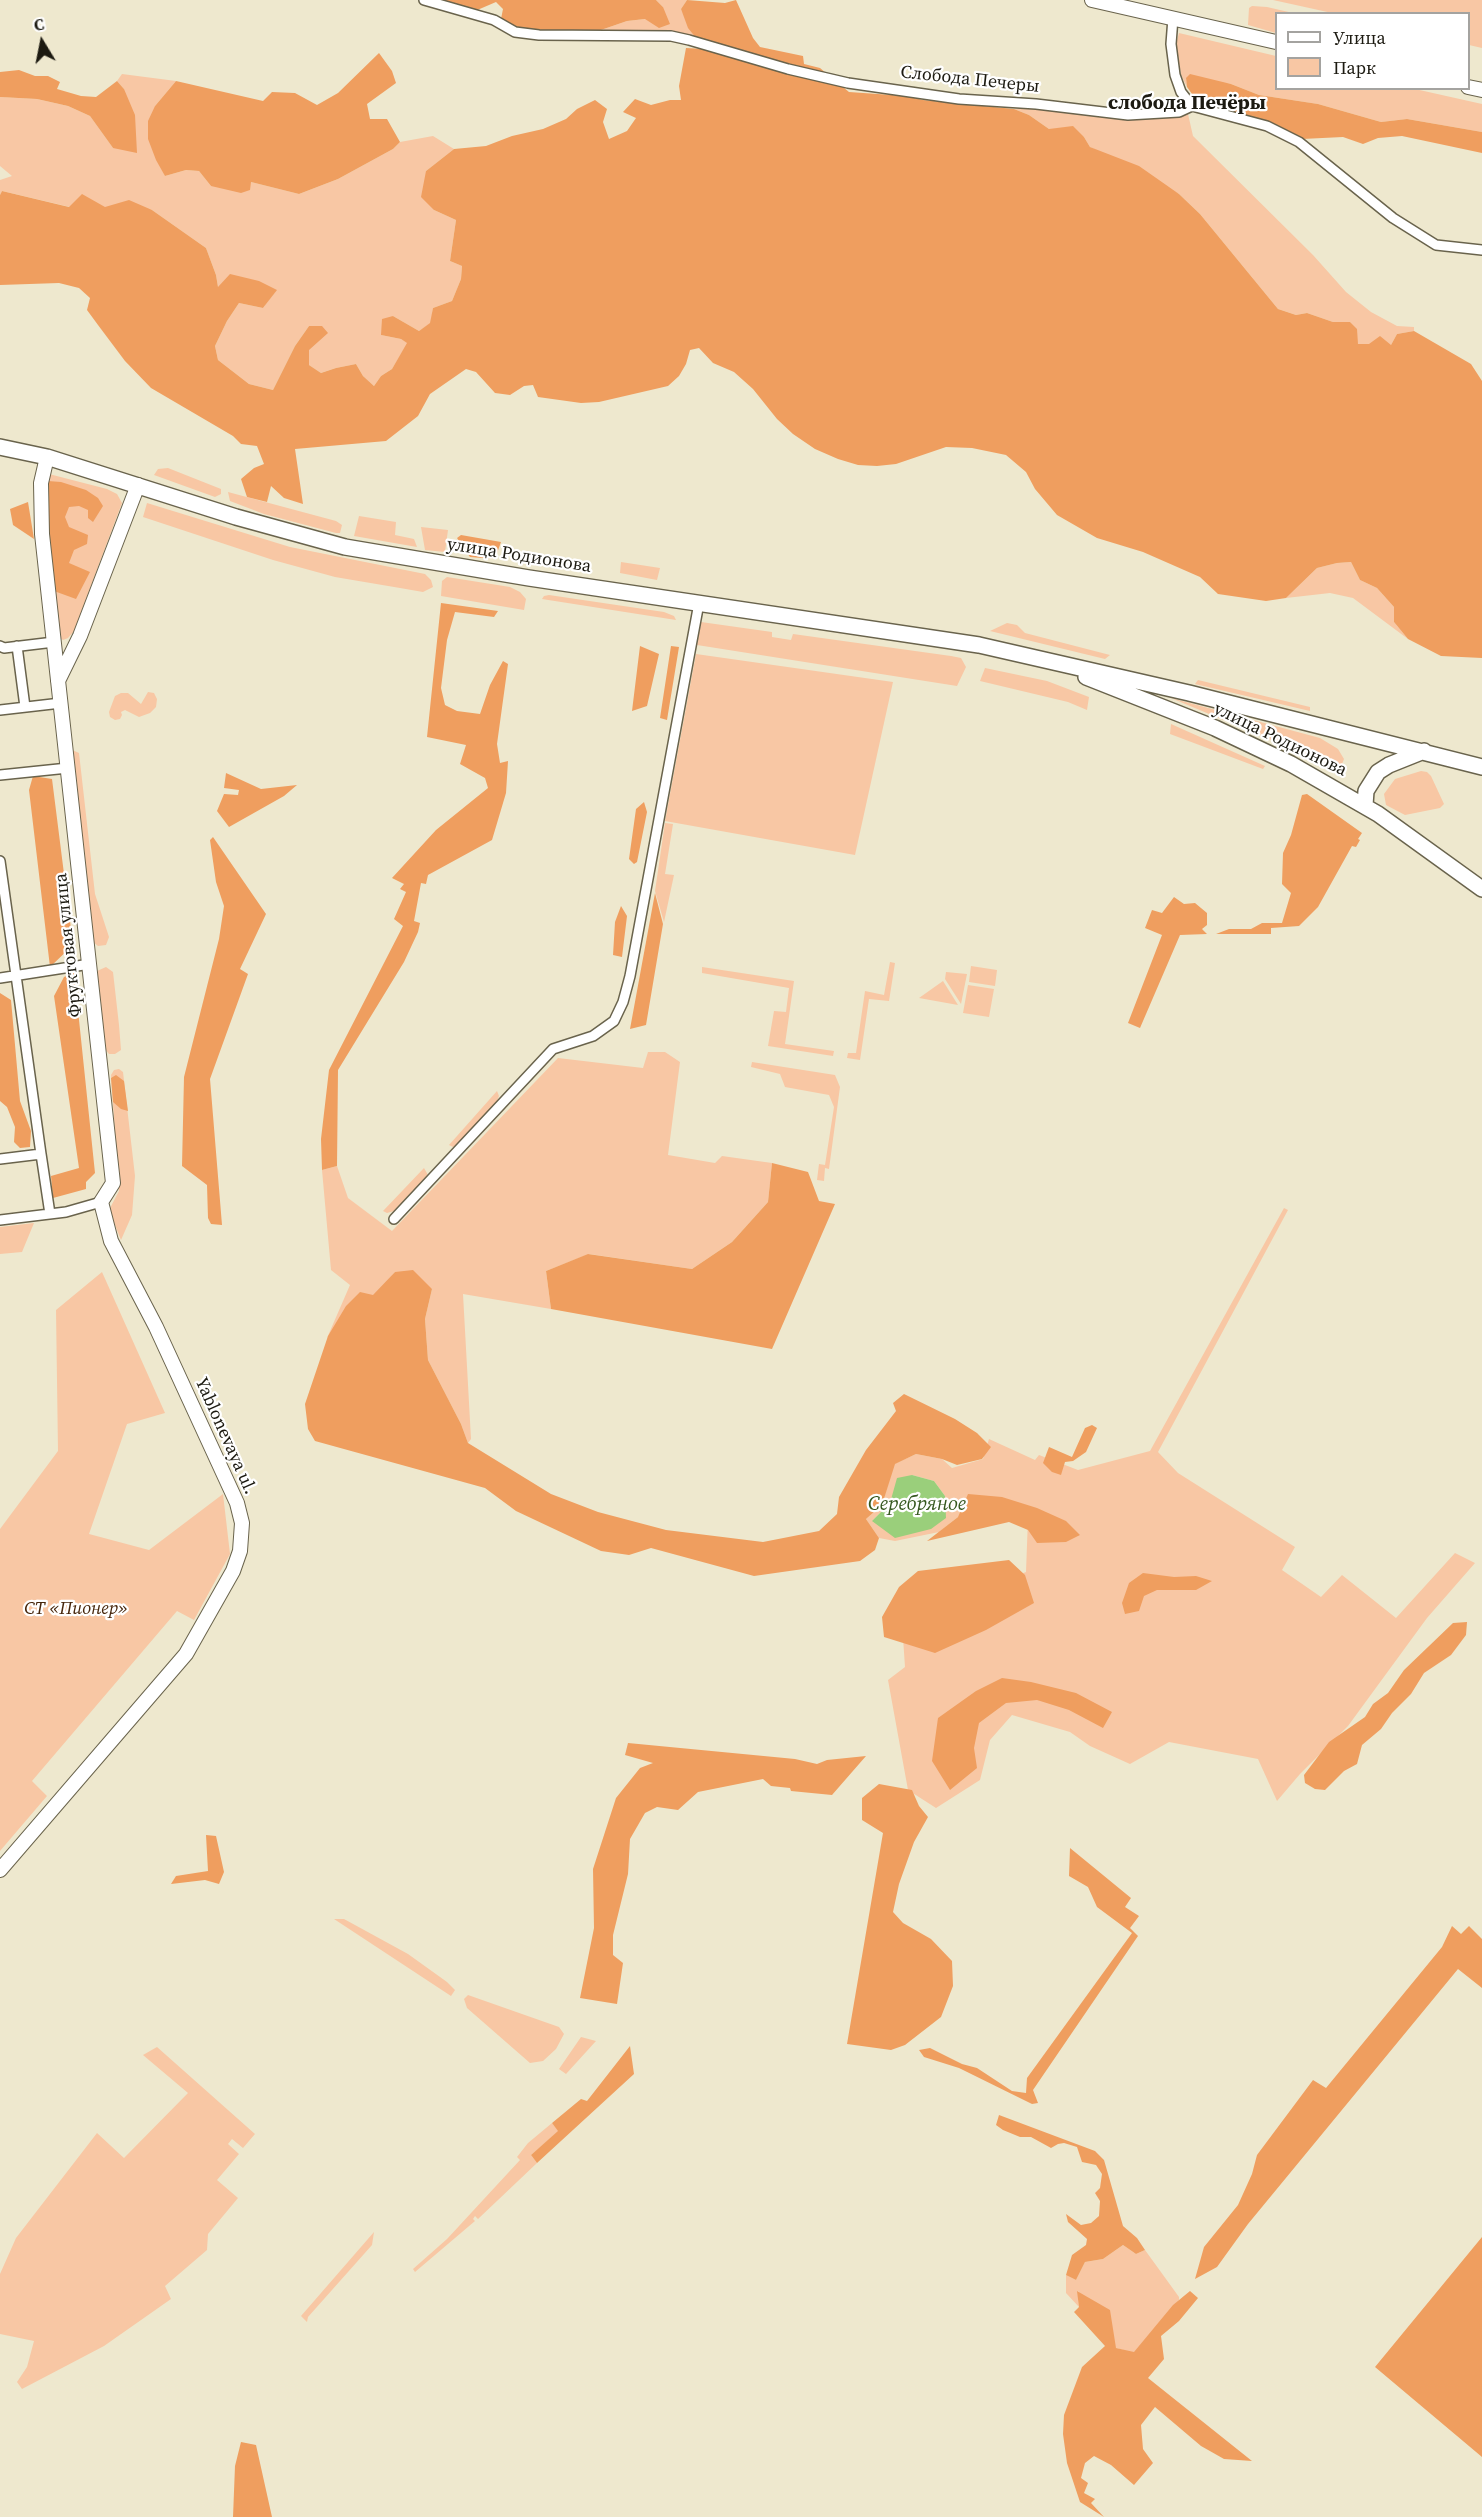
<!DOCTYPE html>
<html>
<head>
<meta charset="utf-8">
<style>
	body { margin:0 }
	#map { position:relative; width:1482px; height:2517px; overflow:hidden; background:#eee8ce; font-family:"Source Serif 4",serif }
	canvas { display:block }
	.legend { position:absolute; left:1275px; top:12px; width:195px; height:78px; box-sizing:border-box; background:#fff; border:2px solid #a4a3a0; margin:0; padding:8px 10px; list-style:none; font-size:18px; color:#1c1a11 }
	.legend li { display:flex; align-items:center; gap:12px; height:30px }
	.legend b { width:30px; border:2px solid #a4a3a0 }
	.north { position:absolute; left:12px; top:12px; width:60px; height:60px; -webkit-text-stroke:4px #fff; paint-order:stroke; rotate:350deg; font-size:16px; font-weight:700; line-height:24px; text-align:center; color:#1c1a11 }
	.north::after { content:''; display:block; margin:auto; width:21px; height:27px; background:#1c1a11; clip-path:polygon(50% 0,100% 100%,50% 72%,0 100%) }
</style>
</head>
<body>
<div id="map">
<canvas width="1482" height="2517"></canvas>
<ul class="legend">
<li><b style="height:8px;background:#fff"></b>Улица</li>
<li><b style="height:16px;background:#f8c7a4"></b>Парк</li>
</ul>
<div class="north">С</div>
</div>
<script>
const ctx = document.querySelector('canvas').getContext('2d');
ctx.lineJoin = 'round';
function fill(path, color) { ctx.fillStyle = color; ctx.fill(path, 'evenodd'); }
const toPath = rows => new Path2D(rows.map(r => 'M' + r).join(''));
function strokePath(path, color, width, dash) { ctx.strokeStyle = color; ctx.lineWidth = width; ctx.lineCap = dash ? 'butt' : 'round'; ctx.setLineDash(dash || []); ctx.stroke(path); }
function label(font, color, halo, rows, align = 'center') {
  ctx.font = font + ' "Source Serif 4",serif'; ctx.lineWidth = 4.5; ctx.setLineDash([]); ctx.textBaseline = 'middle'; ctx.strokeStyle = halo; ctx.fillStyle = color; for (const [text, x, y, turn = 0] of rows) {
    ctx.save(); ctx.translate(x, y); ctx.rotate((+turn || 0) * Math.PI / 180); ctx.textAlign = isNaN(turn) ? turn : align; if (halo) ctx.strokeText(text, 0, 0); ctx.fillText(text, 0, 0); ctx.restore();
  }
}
fill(toPath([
	[656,0,687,0,681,9,696,38,582,32,598,31,627,21,645,19,663,7],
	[1273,0,1482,0,1482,48,1469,45,1468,14,1332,13],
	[1252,6,1267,7,1293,13,1276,14,1276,33,1248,25,1249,8],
	[1179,33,1276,56,1276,88,1415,89,1482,104,1482,132,1407,119,1381,122,1318,104,1259,95,1231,84,1186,78,1187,87,1181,75,1176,44],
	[122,74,176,81,155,106,165,176,186,170,199,171,211,186,251,182,299,194,338,179,393,149,400,142,433,136,454,149,426,171,434,210,456,220,450,261,462,266,461,279,452,301,433,308,431,323,419,331,393,316,381,335,401,339,408,343,392,369,381,376,374,386,363,376,356,364,336,368,321,373,309,365,309,326,295,346,273,390,249,384,218,360,215,346,227,321,239,303,263,308,276,290,218,287,216,275,206,248,152,210,70,207,2,191,0,195,0,180,12,176,0,166,0,97,37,99,68,106,90,116,113,148,124,89,117,81],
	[1024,107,1152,119,1188,114,1193,136,1313,255,1346,292,1371,312,1397,326,1414,327,1414,331,1397,334,1391,345,1358,344,1350,322,1333,322,1307,313,1296,315,1278,309,1200,214,1179,194,1090,147,1084,137,1049,129,1029,115,1014,109],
	[168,468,221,489,221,494,215,497,154,475,158,469],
	[49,474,107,489,117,494,122,503,74,631,68,638,63,640,59,637,45,505],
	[228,492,336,521,342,525,340,533,336,533,264,514,230,501],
	[147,503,290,547,425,574,431,580,433,587,423,592,400,588,335,577,273,560,143,517],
	[359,516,396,522,395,535,414,539,417,547,354,536],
	[421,527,448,530,445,552,425,550],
	[621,562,660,568,657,580,620,573],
	[1351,562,1360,580,1377,588,1394,607,1394,622,1408,639,1353,598,1330,593,1286,598,1317,568,1337,563],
	[447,577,510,587,520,592,526,599,524,610,441,596,442,581],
	[549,595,664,612,674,616,676,620,542,599,544,596],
	[701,622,772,632,772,637,791,640,793,634,951,656,961,658,966,667,957,686,697,645],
	[1007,623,1017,625,1025,633,1110,655,1105,659,990,631],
	[696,654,893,682,855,855,665,821],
	[985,668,1047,681,1089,697,1087,710,1068,702,980,681],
	[1198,680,1310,707,1310,711,1195,684],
	[148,692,154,693,157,699,156,707,150,713,139,717,125,710,121,712,122,715,120,719,115,720,110,717,109,712,115,696,121,693,128,693,141,704],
	[1171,698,1320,738,1338,749,1344,759,1342,764,1331,765],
	[1171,724,1265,766,1263,769,1170,734],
	[70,749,79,753,95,894,109,937,106,945,98,946,93,942],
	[1421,771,1427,772,1431,776,1444,804,1440,808,1405,815,1386,805,1384,794,1395,779],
	[665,823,673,824,665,874,674,875,664,922,655,891],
	[890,962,895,963,889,1001,869,999,860,1060,847,1058,848,1053,856,1053,865,991,884,995],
	[971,966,997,970,995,986,969,982],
	[106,967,113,972,119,1025,121,1050,115,1054,109,1054,105,1049,96,975,97,971],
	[702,967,794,981,785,1044,834,1051,833,1056,768,1046,774,1011,786,1012,789,988,702,973],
	[946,972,967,974,961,1004,945,979],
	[943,981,958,1005,919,998],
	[968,985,994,989,989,1017,963,1013],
	[648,1052,665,1052,680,1062,668,1155,715,1163,722,1156,772,1163,768,1202,732,1242,692,1269,589,1254,546,1271,551,1309,463,1294,471,1439,468,1443,461,1424,428,1360,425,1319,432,1289,395,1272,384,1286,327,1338,350,1285,331,1270,322,1170,337,1166,348,1198,392,1231,558,1058,643,1068],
	[752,1062,835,1075,840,1087,829,1169,825,1168,824,1181,817,1180,819,1164,825,1165,834,1107,829,1095,785,1087,780,1074,751,1067],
	[119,1069,123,1072,135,1176,132,1215,121,1240,109,1210,119,1191,111,1075,114,1070],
	[497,1091,499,1096,497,1101,458,1145,453,1147,449,1145],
	[424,1168,428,1175,394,1211,387,1213,383,1211],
	[1284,1208,1288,1210,1158,1452,1178,1473,1295,1547,1282,1570,1321,1597,1342,1575,1396,1618,1455,1553,1475,1563,1427,1618,1348,1726,1300,1774,1277,1801,1258,1759,1169,1742,1130,1764,1090,1746,1070,1732,1012,1715,990,1740,980,1780,936,1808,908,1790,888,1680,905,1667,902,1623,1026,1572,1028,1518,958,1517,939,1532,895,1541,879,1538,866,1519,882,1505,894,1464,916,1454,942,1459,952,1468,983,1459,989,1439,1035,1460,1039,1455,1078,1470,1150,1451],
	[912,1475,934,1481,945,1496,872,1521,890,1503],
	[34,1223,22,1252,0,1254,0,1227],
	[102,1272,165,1413,127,1424,89,1534,149,1550,223,1494,230,1554,194,1620,177,1611,32,1781,47,1796,0,1851,0,1529,58,1451,56,1310],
	[334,1919,344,1919,408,1954,447,1982,455,1990,451,1996],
	[468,1995,559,2027,564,2034,556,2049,543,2061,530,2063,467,2008,464,1999],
	[581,2037,596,2041,566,2074,559,2069],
	[157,2047,255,2134,243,2148,232,2139,228,2144,239,2154,217,2180,238,2198,208,2234,207,2250,165,2286,171,2299,104,2346,22,2389,17,2382,27,2367,34,2341,0,2334,0,2274,16,2238,97,2133,124,2158,188,2093,143,2055],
	[552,2123,559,2131,531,2155,537,2163,478,2219,475,2216,473,2219,475,2221,415,2272,413,2269,447,2239,520,2160,517,2157,528,2143],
	[374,2232,372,2245,308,2317,307,2322,301,2316],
	[1123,2245,1136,2254,1145,2250,1179,2297,1179,2300,1134,2353,1116,2348,1078,2291,1079,2307,1066,2293,1066,2275,1076,2280,1085,2262,1103,2259]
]), '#f8c7a4');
fill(toPath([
	[439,0,656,0,663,7,670,24,659,28,645,19,627,21,598,31,540,32,517,28,501,19,503,9,496,2,475,11],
	[687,0,725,3,736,0,753,38,760,47,803,56,804,64,820,68,849,92,906,96,923,100,1014,109,1029,115,1049,129,1073,126,1084,137,1090,147,1139,166,1179,194,1200,214,1278,309,1296,315,1307,313,1333,322,1350,322,1357,329,1358,344,1369,344,1380,336,1391,345,1397,334,1414,331,1471,364,1482,381,1482,658,1441,656,1408,639,1394,622,1394,607,1377,588,1360,580,1351,562,1337,563,1317,568,1286,598,1266,601,1218,594,1200,577,1143,552,1097,538,1057,515,1035,489,1026,472,1006,455,972,448,946,447,896,464,877,466,858,465,838,459,815,449,793,434,777,419,753,389,734,372,713,363,699,348,690,350,686,364,679,376,668,386,599,402,581,403,538,397,533,385,524,386,510,395,495,393,476,372,466,369,430,394,418,416,386,441,295,449,303,504,284,498,271,486,267,502,247,497,241,479,254,468,264,464,257,446,241,444,233,436,151,388,125,361,98,325,87,310,90,298,79,288,59,283,0,285,0,195,2,191,69,207,82,194,105,207,129,200,152,210,206,248,216,275,218,287,230,274,259,281,277,290,263,308,239,303,227,321,215,346,218,360,249,384,273,390,295,346,309,326,322,326,328,333,309,350,309,365,321,373,336,368,356,364,363,376,374,386,381,376,392,369,407,343,401,339,381,335,382,319,393,316,419,331,430,323,433,308,452,301,461,279,462,266,450,261,456,220,434,210,421,197,426,171,454,149,486,146,512,136,543,129,566,119,577,109,595,100,607,109,603,122,609,139,627,131,636,118,623,112,635,99,651,105,670,100,681,100,679,86,686,48,705,49,688,28,681,9],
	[379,53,392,71,396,83,367,104,370,119,387,119,400,142,393,149,338,179,299,194,251,182,250,190,241,193,211,186,199,171,186,170,165,176,156,160,148,139,148,121,155,106,176,81,263,101,272,92,295,93,317,105,338,93],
	[19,70,35,76,48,76,60,82,57,89,81,96,96,97,117,81,124,89,135,115,137,153,113,148,90,116,68,106,37,99,0,97,0,72],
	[1190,74,1231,84,1259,95,1318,104,1381,122,1407,119,1482,132,1482,153,1402,136,1378,138,1363,144,1343,137,1302,139,1268,124,1200,105,1187,87,1186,78],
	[48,481,61,482,86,490,98,498,103,506,93,522,88,518,88,510,79,506,69,507,65,517,69,527,88,535,87,544,74,550,69,563,90,572,76,599,54,591,45,505],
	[28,502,34,539,13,525,10,509],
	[461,535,501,542,495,559,470,557,457,538],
	[441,603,498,611,494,617,455,612,447,640,441,688,445,705,457,711,480,714,490,685,503,661,508,664,497,744,500,763,508,761,506,793,492,840,428,875,426,884,421,883,414,921,420,923,418,932,404,962,338,1070,337,1166,322,1170,321,1139,329,1070,403,926,394,919,406,892,400,889,404,884,392,878,436,830,488,788,485,778,460,764,466,745,427,737],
	[640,646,659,654,647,706,632,711],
	[671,646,679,647,667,720,660,718],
	[226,773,261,789,297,785,284,796,229,827,217,811,224,794,238,795,239,790,224,788],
	[33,776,52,779,73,945,50,967,29,790],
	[1307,794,1362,833,1358,839,1360,840,1356,847,1352,846,1318,907,1299,926,1271,928,1271,934,1216,934,1229,929,1251,929,1262,923,1282,923,1291,893,1282,884,1283,853,1291,835,1302,795],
	[644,802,647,812,637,862,634,864,629,859,636,809],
	[213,837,266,914,240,969,248,974,210,1079,222,1225,211,1224,208,1218,207,1185,182,1166,184,1077,219,939,224,906,216,882,210,840],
	[655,893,663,924,646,1025,630,1029],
	[1174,897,1184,904,1195,903,1207,913,1207,925,1202,929,1207,934,1180,935,1140,1028,1128,1023,1162,935,1145,928,1152,910,1162,913],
	[621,906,627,916,622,957,613,955,615,922],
	[74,972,95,1173,86,1182,86,1189,53,1198,51,1176,79,1168,54,996,64,977],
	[0,993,11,1000,20,1101,31,1131,30,1147,20,1148,14,1142,15,1127,7,1107,0,1101],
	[116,1075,124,1081,128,1111,121,1109,113,1102,111,1078],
	[772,1163,808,1172,819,1201,835,1204,772,1349,551,1309,546,1271,588,1254,692,1269,732,1242,768,1202],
	[413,1270,432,1289,425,1319,428,1360,461,1424,468,1443,551,1494,598,1512,666,1530,763,1542,819,1531,837,1514,839,1497,866,1450,896,1411,893,1403,904,1394,955,1419,977,1433,991,1447,982,1459,957,1465,942,1459,916,1454,895,1464,882,1505,866,1519,879,1538,875,1550,860,1561,754,1576,651,1548,629,1555,601,1551,516,1511,485,1488,315,1441,308,1429,305,1404,328,1336,346,1306,360,1292,373,1295,395,1272],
	[1092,1425,1097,1428,1086,1452,1073,1461,1065,1462,1061,1475,1052,1472,1043,1463,1049,1447,1072,1457,1085,1428],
	[968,1494,1002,1497,1037,1508,1066,1521,1080,1535,1066,1542,1037,1543,1028,1530,1009,1522,927,1541,958,1517],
	[1009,1560,1025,1575,1034,1603,986,1630,935,1653,884,1637,882,1617,899,1587,918,1571],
	[1143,1573,1174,1577,1196,1576,1212,1581,1196,1590,1157,1590,1144,1596,1139,1611,1125,1614,1122,1603,1129,1583],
	[1467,1622,1466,1635,1451,1655,1424,1673,1411,1694,1392,1713,1381,1729,1362,1745,1357,1764,1344,1771,1325,1790,1315,1789,1305,1783,1304,1775,1329,1742,1365,1717,1373,1704,1388,1693,1404,1670,1453,1623],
	[1002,1678,1031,1682,1076,1693,1112,1712,1103,1728,1069,1710,1037,1700,1006,1703,979,1723,974,1748,977,1768,950,1790,932,1761,938,1718,976,1691],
	[628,1743,795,1759,817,1764,827,1760,866,1756,832,1795,791,1791,790,1788,771,1786,763,1779,698,1792,678,1810,657,1807,645,1813,630,1839,628,1874,613,1935,613,1955,623,1963,617,2004,580,1998,594,1928,593,1869,616,1798,640,1768,653,1763,625,1755],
	[879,1784,912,1790,919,1806,928,1817,914,1842,899,1884,893,1912,903,1923,931,1939,952,1961,953,1986,941,2017,905,2045,891,2050,847,2044,883,1833,862,1820,862,1798],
	[206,1835,216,1836,224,1872,219,1884,205,1880,171,1884,176,1876,208,1871],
	[1070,1848,1131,1898,1125,1907,1139,1916,1130,1928,1138,1936,1033,2090,1038,2103,1032,2104,959,2068,924,2057,919,2050,930,2048,962,2064,977,2068,1012,2091,1026,2093,1027,2078,1132,1933,1097,1907,1088,1887,1069,1876],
	[1452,1926,1461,1934,1469,1926,1482,1939,1482,1988,1458,1969,1248,2224,1217,2267,1195,2279,1204,2247,1238,2205,1252,2174,1257,2155,1313,2080,1326,2088,1442,1947],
	[630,2046,634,2074,537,2163,531,2155,558,2131,552,2123,581,2099,587,2101],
	[999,2115,1095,2151,1104,2160,1123,2226,1137,2238,1145,2250,1136,2254,1123,2245,1103,2259,1085,2262,1076,2280,1066,2275,1072,2255,1086,2245,1087,2239,1068,2222,1066,2214,1081,2225,1091,2223,1099,2216,1100,2201,1095,2193,1100,2188,1102,2174,1096,2165,1082,2162,1077,2147,1064,2143,1058,2144,1051,2148,1031,2137,1020,2137,1003,2130,996,2125],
	[1482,2237,1482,2457,1375,2367],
	[1077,2291,1110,2310,1116,2348,1134,2352,1173,2305,1190,2291,1198,2298,1179,2321,1161,2336,1164,2359,1148,2378,1252,2461,1224,2459,1201,2446,1155,2407,1141,2425,1143,2449,1153,2463,1134,2485,1111,2465,1094,2456,1085,2463,1081,2478,1088,2483,1084,2493,1095,2499,1091,2503,1104,2517,1080,2502,1067,2463,1063,2434,1064,2415,1082,2367,1105,2346,1074,2312,1079,2307],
	[241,2442,256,2445,272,2517,233,2517,235,2466]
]), '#ef9e5f');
fill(toPath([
	[912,1475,934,1481,945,1496,946,1518,931,1529,895,1538,872,1521,890,1503,897,1478]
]), '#9acf7b');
const street = toPath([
	[424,0,494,20,515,32,539,35,671,36,689,40,788,69,848,83,959,99,1036,104,1128,115,1179,112,1192,106,1267,126,1299,142,1393,218,1436,245,1482,250],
	[1173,18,1171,44,1175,75,1181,92,1192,106],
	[0,646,4,648,54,642],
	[17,646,25,707],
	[0,710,61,703],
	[0,775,68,768],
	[0,861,41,1154],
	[0,978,90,964],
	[0,1159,41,1154,50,1214],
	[394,1219,553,1049,593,1036,614,1021,623,1002,630,976,699,603],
	[0,1220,66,1212,101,1202]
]);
const secondary = toPath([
	[1092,0,1276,42],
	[1468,87,1482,90],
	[58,681,80,636,138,485],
	[0,1870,186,1654,233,1571,240,1551,242,1523,237,1503,156,1327,111,1241,101,1202,113,1183,42,534,41,483,47,457]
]);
const primary = toPath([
	[0,447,47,457,236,517,345,547,529,578,979,645,1189,693,1482,767],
	[1086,677,1215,728,1291,764,1378,814,1482,889],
	[1365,805,1366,791,1378,772,1389,765,1424,751]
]);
strokePath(street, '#69634c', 12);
strokePath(secondary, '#69634c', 16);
strokePath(primary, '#69634c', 18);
strokePath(street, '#fff', 9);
strokePath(secondary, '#fff', 14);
strokePath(primary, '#fff', 15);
label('18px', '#1c1a11', '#fff', [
	["Слобода Печеры",970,80,6],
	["улица Родионова",519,556,9],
	["улица Родионова",1280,740,26],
	["Фруктовая улица",69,945,-96],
	["Yablonevaya ul.",225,1436,66]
]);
label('italic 18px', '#46260b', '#fff', [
	["СТ «Пионер»",76,1609]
]);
label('bold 20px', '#1c1a11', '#fff', [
	["слобода Печёры",1187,104]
]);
label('italic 20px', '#35571e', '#fff', [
	["Серебряное",917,1505]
]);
</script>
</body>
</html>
